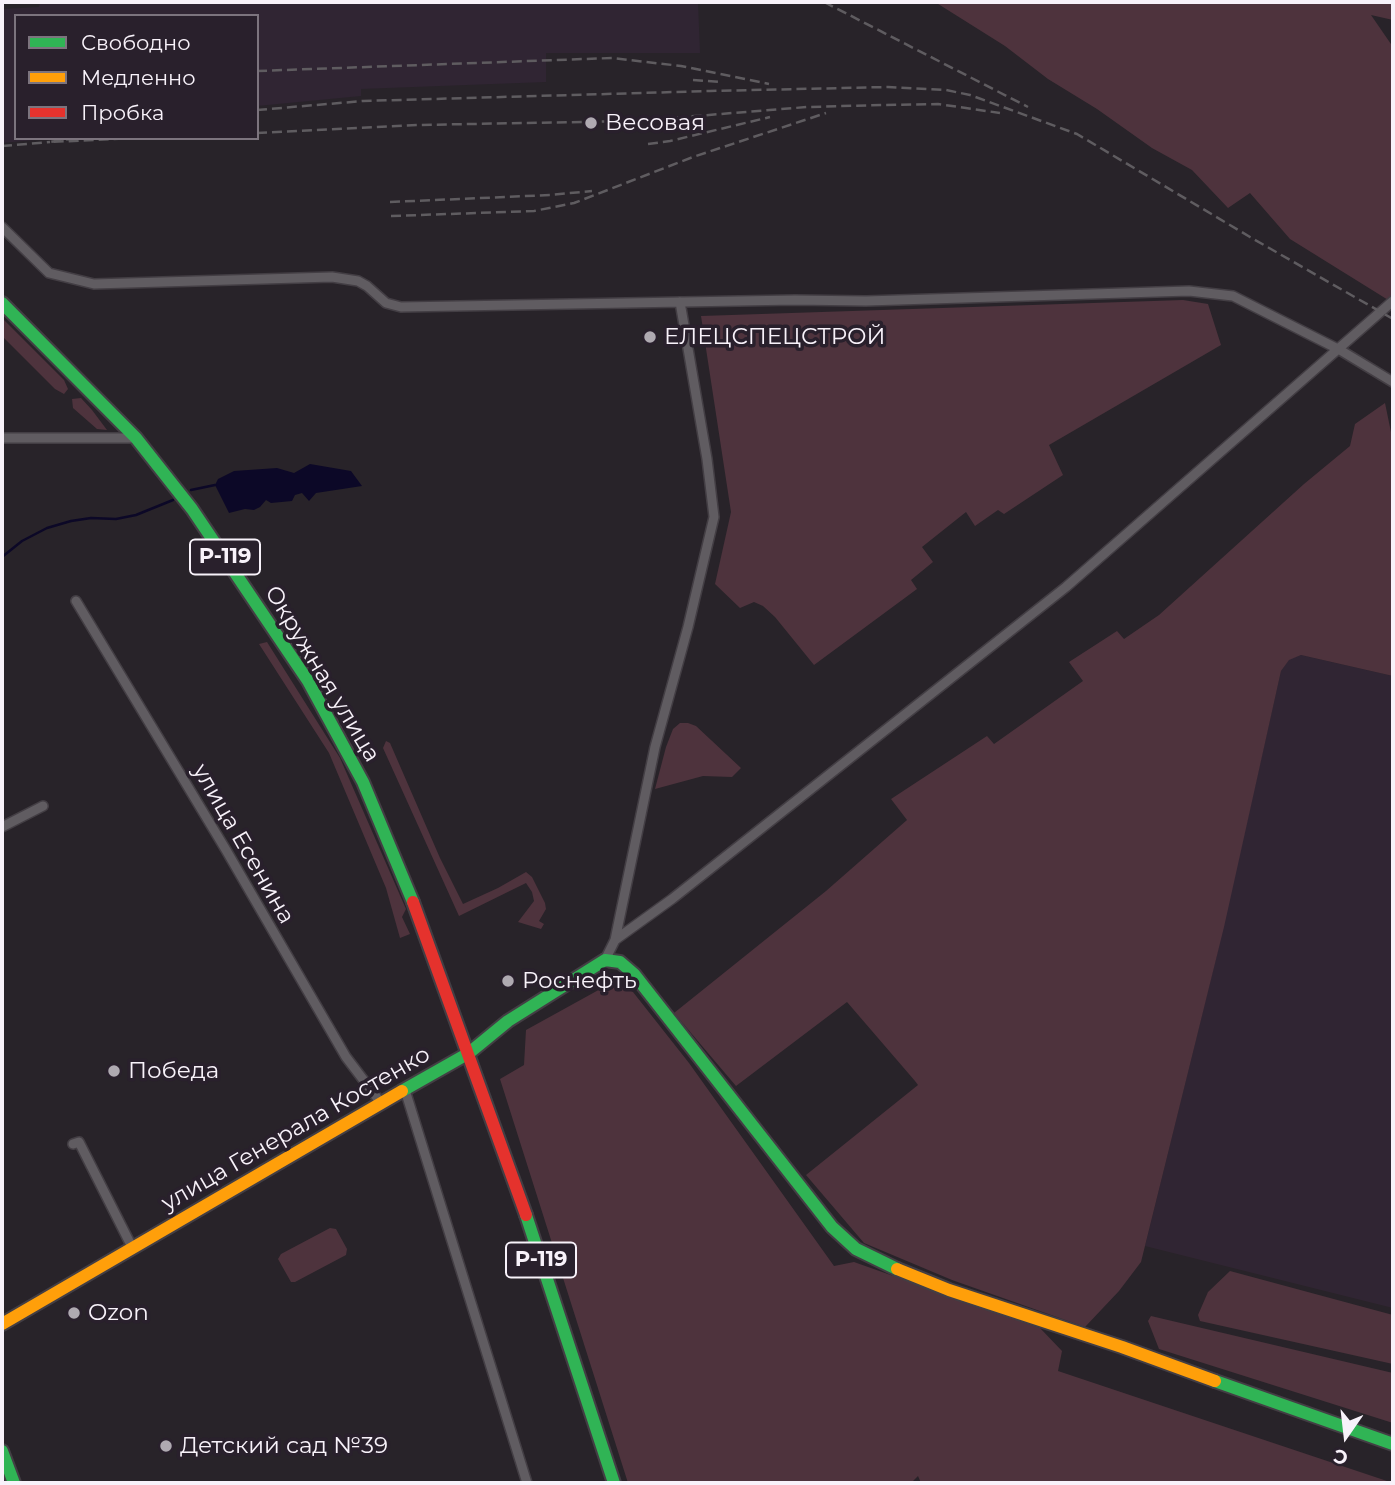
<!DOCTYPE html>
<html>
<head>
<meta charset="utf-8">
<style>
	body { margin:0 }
	#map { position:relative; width:1395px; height:1485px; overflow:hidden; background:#282329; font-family:Montserrat,sans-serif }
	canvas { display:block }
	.frame { position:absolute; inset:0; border:4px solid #f8f2fa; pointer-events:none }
	.legend { position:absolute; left:14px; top:14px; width:245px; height:126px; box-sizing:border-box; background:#29202c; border:2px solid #7c747e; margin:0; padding:9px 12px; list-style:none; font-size:21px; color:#f8f2fa }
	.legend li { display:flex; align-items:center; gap:14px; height:35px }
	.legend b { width:35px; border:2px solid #7c747e }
	.north { position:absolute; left:1311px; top:1401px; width:70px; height:70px; -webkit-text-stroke:5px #29202c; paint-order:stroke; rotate:194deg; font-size:19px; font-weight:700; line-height:28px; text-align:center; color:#f8f2fa }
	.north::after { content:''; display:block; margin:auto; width:24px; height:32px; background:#f8f2fa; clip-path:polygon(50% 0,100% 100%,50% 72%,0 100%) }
</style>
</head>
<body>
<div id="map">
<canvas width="1395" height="1485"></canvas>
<div class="frame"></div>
<ul class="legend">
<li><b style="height:9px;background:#30b455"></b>Свободно</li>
<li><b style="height:9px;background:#ff9f0a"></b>Медленно</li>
<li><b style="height:9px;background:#e5322d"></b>Пробка</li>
</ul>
<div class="north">С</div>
</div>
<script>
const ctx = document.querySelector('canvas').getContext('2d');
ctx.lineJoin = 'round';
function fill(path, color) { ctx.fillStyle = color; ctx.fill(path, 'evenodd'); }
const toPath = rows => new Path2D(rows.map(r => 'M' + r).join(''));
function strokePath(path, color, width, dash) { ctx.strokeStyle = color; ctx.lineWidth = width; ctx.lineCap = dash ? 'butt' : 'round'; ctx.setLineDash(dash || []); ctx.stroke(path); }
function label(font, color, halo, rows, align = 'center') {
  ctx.font = font + ' Montserrat,sans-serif'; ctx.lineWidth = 7; ctx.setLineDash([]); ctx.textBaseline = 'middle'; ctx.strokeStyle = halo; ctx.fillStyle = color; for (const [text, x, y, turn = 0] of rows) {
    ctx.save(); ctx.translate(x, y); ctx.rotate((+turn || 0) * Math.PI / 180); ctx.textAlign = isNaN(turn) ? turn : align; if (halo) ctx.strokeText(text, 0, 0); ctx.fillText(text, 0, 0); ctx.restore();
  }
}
fill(toPath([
	[40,2,698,2,700,53,546,53,546,82,361,89,361,96,257,106,257,16,16,16,16,138,56,138,2,143,2,9,39,7],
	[1301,655,1393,676,1393,1308,1145,1246,1215,962,1281,671,1289,659]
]), '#302533');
fill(toPath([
	[935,2,1393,2,1393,20,1371,15,1393,47,1393,303,1290,239,1250,193,1228,208,1192,170,1152,148,1097,109,1048,79,1005,46],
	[1183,300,1208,304,1221,345,1049,445,1063,475,1004,514,998,510,975,526,966,512,922,547,933,562,911,580,917,589,814,665,775,617,763,606,754,602,740,608,715,584,731,512,701,316],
	[2,318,64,380,68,389,64,394,55,389,2,336],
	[81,398,92,410,107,430,97,429,73,408,72,399],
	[1385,403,1393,442,1393,676,1301,655,1289,660,1281,671,1224,927,1141,1262,1119,1291,1085,1327,952,1280,864,1243,806,1175,918,1085,915,1081,847,1002,736,1086,674,1013,826,891,907,820,891,799,987,736,994,744,1083,681,1069,662,1117,631,1124,639,1159,615,1304,484,1350,446,1355,424],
	[267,642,340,758,406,909,402,917,410,934,400,938,386,888,329,753,259,644],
	[680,723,688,723,696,726,741,768,732,777,703,776,655,789,666,747,673,729],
	[386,741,390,743,440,858,463,904,498,888,526,872,532,877,545,903,546,909,539,921,544,924,541,929,518,922,534,901,532,892,526,883,459,916,383,748],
	[613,982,633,992,689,1063,834,1266,854,1262,1040,1328,1062,1351,1058,1371,1393,1483,921,1483,918,1476,911,1483,628,1483,500,1079,524,1065,526,1030],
	[330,1228,336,1229,347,1249,346,1255,295,1282,291,1282,278,1259,281,1254],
	[1230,1271,1393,1315,1393,1364,1200,1321,1198,1315,1208,1292],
	[1151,1316,1393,1373,1393,1423,1159,1349,1148,1321]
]), '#4e333d');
fill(toPath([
	[310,464,351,471,362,486,316,493,309,501,302,493,295,495,292,501,271,503,266,500,260,507,254,510,245,509,229,513,215,485,218,479,234,471,277,468,294,473]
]), '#0c0827');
strokePath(toPath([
	[191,490,215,485],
	[2,557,22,541,47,528,71,521,91,518,116,519,136,515,173,500]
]), '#0c0827', 2.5);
const street = toPath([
	[2,227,49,273,94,284,332,277,358,281,367,286,386,303,401,307,795,300,866,301,1189,291,1233,296,1340,350,1393,382],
	[2,438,133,438],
	[76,601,226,850,346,1057,381,1103],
	[2,827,43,806],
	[615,940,672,899,1066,587,1393,301],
	[605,960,615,940,655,747,688,627,714,517,707,459,680,302],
	[405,1090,527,1483],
	[73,1144,79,1142,133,1249]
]);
const fast = toPath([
	[2,303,136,438,192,509,308,681,363,782,413,902],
	[402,1091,469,1053,508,1021,605,960,620,962,634,974,832,1227,856,1249,897,1269],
	[526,1215,614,1483],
	[1215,1381,1393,1444],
	[2,1451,14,1483]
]);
const slow = toPath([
	[897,1269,949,1290,1122,1347,1215,1381],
	[2,1324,402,1091]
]);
const jam = toPath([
	[413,902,526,1215]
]);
strokePath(street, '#433e44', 12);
strokePath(fast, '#433e44', 16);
strokePath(slow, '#433e44', 16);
strokePath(jam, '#433e44', 16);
strokePath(street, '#605c61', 9);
strokePath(fast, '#30b455', 12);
strokePath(slow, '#ff9f0a', 12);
strokePath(jam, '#e5322d', 12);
strokePath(toPath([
	[824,2,1028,107],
	[257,71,612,58,681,66,769,84],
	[693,80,721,82],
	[257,110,363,101,710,91,888,87,946,90,970,95,1077,134,1250,237,1393,319],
	[257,133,417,125,634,121,807,107,885,105,938,104,1000,113],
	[76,138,50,142,136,138],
	[648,144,670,141,770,117],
	[2,146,50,142],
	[390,202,550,195,592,191],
	[391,216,534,211,574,203,693,157,826,113]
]), '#5f5c60', 2.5, [10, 5]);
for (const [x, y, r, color] of [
	[591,123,7,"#afaab1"],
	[650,337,7,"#afaab1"],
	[508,981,7,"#afaab1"],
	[114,1071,7,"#afaab1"],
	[74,1313,7,"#afaab1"],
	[166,1446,7,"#afaab1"]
]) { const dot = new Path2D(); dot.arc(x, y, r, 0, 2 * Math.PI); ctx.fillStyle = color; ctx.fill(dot); strokePath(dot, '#29202c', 2.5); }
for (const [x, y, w] of [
	[225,557,70],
	[541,1260,70]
]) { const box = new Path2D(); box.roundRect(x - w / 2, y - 17.5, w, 35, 5); ctx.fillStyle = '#29202c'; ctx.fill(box); strokePath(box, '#f8f2fa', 2); }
label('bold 21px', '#f8f2fa', null, [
	["Р-119",225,557],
	["Р-119",541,1260]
]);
label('23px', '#f8f2fa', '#29202c', [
	["Весовая",605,123],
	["ЕЛЕЦСПЕЦСТРОЙ",664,337],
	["Роснефть",522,981],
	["Победа",128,1071],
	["Ozon",88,1313],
	["Детский сад №39",180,1446]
], 'left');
label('23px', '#f8f2fa', '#29202c', [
	["Окружная улица",322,674,59],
	["улица Есенина",243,844,60],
	["улица Генерала Костенко",296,1129,-30]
]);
</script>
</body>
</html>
